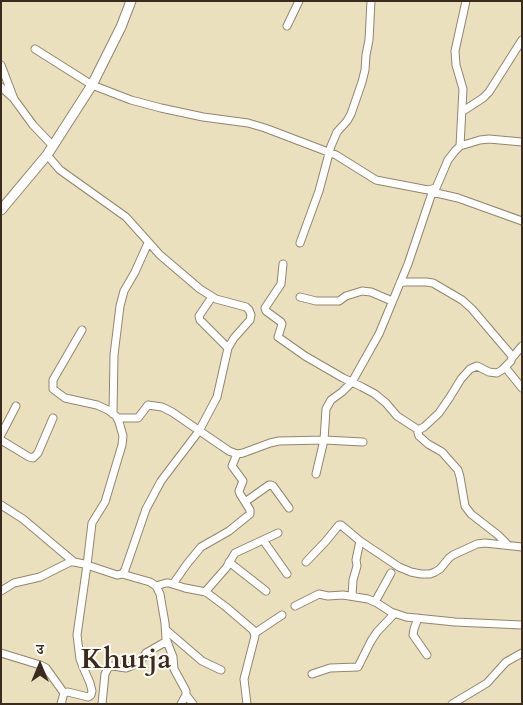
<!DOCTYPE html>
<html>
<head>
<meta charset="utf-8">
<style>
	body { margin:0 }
	#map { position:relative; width:523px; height:705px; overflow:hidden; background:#eae0be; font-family:Cardo,"Noto Serif Devanagari",serif }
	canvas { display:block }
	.frame { position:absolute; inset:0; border:2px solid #3b2a1e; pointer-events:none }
	.north { position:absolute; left:15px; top:640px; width:50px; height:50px; -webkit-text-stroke:4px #fdfcf7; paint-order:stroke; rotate:0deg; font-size:14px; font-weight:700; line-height:20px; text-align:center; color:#3b2a1e }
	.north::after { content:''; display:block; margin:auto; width:18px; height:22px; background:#3b2a1e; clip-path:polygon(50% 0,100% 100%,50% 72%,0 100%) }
</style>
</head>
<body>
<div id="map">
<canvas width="523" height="705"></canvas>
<div class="frame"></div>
<div class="north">उ</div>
</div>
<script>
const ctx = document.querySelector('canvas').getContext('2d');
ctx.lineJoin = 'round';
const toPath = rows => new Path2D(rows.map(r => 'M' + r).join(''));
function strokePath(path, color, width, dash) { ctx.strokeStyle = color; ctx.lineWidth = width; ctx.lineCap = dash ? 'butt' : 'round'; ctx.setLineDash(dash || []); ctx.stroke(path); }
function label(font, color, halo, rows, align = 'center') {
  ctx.font = font + ' Cardo,serif'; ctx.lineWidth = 4; ctx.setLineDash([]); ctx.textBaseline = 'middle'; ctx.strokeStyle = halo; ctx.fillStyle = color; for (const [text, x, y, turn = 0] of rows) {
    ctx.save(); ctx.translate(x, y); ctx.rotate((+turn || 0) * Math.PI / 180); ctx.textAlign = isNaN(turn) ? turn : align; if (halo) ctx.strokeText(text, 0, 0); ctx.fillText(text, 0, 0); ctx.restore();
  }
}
const minor = toPath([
	[287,26,299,1],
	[35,49,92,85,131,100,161,108,203,117,248,123,265,128,336,155,376,180,428,190,436,188,448,160,455,151,460,146,480,140,489,139,522,142],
	[1,65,14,99,33,125,53,146],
	[1,87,12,97],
	[463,111,483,98,489,92,522,40],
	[460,146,463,89,456,65,455,51,466,1],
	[432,192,458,198,522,221],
	[300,243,319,191,331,146,337,132,347,121,351,114,362,82,365,70,366,55,369,40,371,1],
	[283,264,281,284,265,308,266,311,281,322,282,324,278,337,305,356,343,378,362,387,375,394,386,403,397,416,417,429,420,429,424,427,439,413,450,397,461,379,470,369,477,366,489,372,497,373,502,370,511,361,512,356,472,309,462,300,433,283,426,282,404,282,400,283],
	[212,297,199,316,200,320,228,348],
	[300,297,316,301,339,301,346,296,362,291,371,292,392,301],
	[512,358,522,346],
	[505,367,522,388],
	[113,414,114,355,120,306,124,291,135,272,148,243],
	[117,418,138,418,148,405,162,407,172,412,229,451,237,454,243,453,270,443,279,441,324,440,363,442],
	[417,429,419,436,428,444,442,452,458,470,460,477,465,506,471,514,498,535,508,545],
	[1,435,16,406],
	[1,440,29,457,33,458,38,453,53,418],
	[316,474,324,440,326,409,331,400,342,392,352,382,379,334,408,264,433,190],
	[245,502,269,485,271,485,273,486,289,508],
	[1,505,23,519,74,562],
	[263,540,287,574],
	[229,562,266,591],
	[306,562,326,541,339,525,341,525,360,541,399,567,411,572,421,574,430,574,435,572,440,569,449,558,453,555,477,544,485,543,522,547],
	[122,574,150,582,156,586,160,594,165,623,166,639,173,657,174,669,186,691,186,695,181,704],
	[173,584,187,564,201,547,229,531,250,514,250,510,240,494,239,491,243,481,232,466,237,454],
	[156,586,166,583,169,583,185,588,206,592,226,607,253,630,255,636,244,679,247,704],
	[1,591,14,583,40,577,70,562,74,562,84,564,117,575,122,574,125,570,146,509,161,481,199,431,217,397,228,348,234,338,250,320,251,315,249,310,246,307,216,299,200,289,160,255,126,217,60,170,47,155],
	[205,592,226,568,235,553,278,533],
	[352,596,353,580,357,566,356,560,360,541],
	[375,602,391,573],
	[295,606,319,594,328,596,343,595,368,599,377,603,391,612,406,617,455,622,522,625],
	[418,618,414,629,413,635,427,655],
	[166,630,202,661,221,670],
	[255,633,282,615],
	[1,653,40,665,46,668,64,693],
	[312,674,330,668,358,667,371,641,377,632,394,614],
	[186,695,193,704],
	[61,704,64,693,68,692,88,697,91,695,92,691,90,683,83,667,80,659,77,635,87,565,92,523,105,502,122,445,123,436,119,422,116,416,108,410,97,405,65,398,53,389,53,380,82,330],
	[102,704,105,674,108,668,112,666,126,668,133,665,141,661,146,653,167,641],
	[452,704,487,683,506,662,522,653]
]);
const tertiary = toPath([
	[1,210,47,155,92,85,121,27,131,1]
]);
strokePath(minor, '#92856e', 9);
strokePath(tertiary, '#92856e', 11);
strokePath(minor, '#fff', 7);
strokePath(tertiary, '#fff', 9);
label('bold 28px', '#3b2a1e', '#fdfcf7', [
	["Khurja",126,662]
]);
</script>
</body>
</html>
